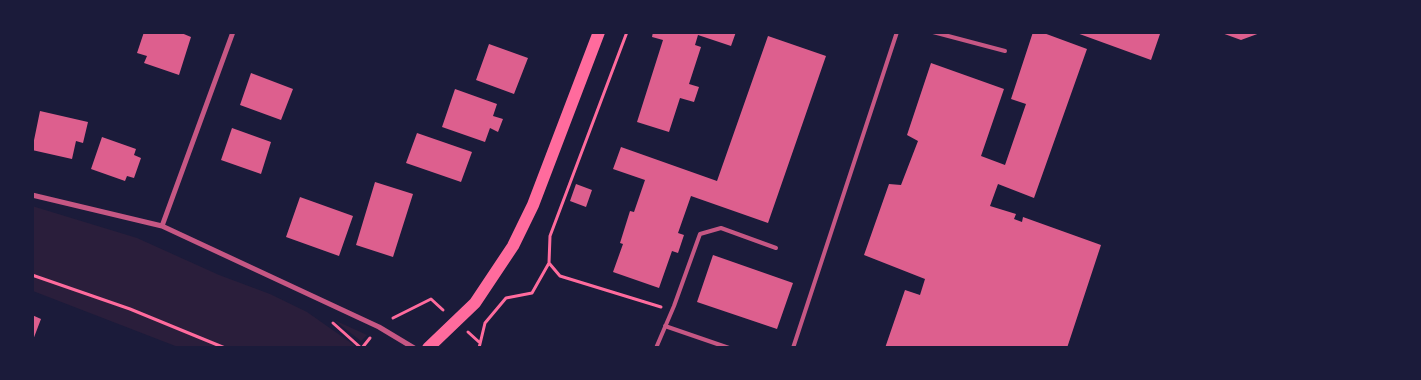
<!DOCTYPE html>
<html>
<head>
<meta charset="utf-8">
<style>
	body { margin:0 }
	#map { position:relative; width:1421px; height:380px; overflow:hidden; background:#1b1b3a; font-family:"Roboto Condensed",sans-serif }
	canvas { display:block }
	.frame { position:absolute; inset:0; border:34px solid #1b1b3a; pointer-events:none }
</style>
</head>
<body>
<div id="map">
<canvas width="1421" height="380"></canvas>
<div class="frame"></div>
</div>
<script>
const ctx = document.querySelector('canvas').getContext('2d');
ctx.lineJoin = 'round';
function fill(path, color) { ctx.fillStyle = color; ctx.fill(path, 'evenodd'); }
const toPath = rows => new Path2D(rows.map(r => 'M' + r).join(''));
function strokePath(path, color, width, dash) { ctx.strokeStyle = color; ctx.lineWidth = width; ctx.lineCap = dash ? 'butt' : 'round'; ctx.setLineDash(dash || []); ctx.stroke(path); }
fill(toPath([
	[32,206,137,238,219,275,270,294,307,312,354,345,354,347,178,347,33,291],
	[334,320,367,335,361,341]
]), '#2a1e3b');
fill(toPath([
	[144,32,179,32,191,37,179,75,144,63,147,56,137,53],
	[653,32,736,32,731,46,698,35,695,45,701,47,689,84,699,87,694,102,680,98,669,132,637,122,663,40,652,37],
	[1033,32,1041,32,1087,49,1034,198,998,184,990,206,1016,214,1014,219,1022,222,1023,217,1101,245,1067,348,885,348,905,290,920,295,925,279,864,255,889,184,901,185,918,141,907,135,931,63,1004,89,981,156,1005,165,1026,104,1011,99],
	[1074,32,1155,32,1160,34,1151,60],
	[1219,32,1260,32,1260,33,1241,40],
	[768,36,826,56,768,223,691,196,678,233,684,235,678,253,672,251,659,288,613,272,623,244,620,243,630,211,634,212,645,180,613,169,621,147,717,181],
	[489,44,528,58,514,94,476,80],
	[251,73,293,89,281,120,240,105],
	[455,89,497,104,493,116,503,119,498,132,490,128,485,142,442,127],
	[40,111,88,122,83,143,76,141,72,159,32,150],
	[232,128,271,142,261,174,221,160],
	[417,133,472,152,461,182,406,163],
	[102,137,136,149,134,155,141,158,134,178,127,176,125,181,91,169],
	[375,182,413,194,393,257,356,245],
	[576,184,592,190,586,207,570,201],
	[300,197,353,216,339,256,286,237],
	[713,255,793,283,777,329,697,302],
	[32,315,41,319,33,340,32,340]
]), '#dd5f8e');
strokePath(toPath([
	[549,263,560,276,661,307],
	[32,275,130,309,225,348],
	[393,318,431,299,443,310],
	[333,323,361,348],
	[468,332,479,342],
	[362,348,370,338],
	[479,348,485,323,506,298,532,293,549,263,550,236,627,32]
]), '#ff6b9d', 3);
strokePath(toPath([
	[933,32,1005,51],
	[665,326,729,348],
	[656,348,674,306,700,234,721,228,776,248],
	[793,348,897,32]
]), '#c65784', 4);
strokePath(toPath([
	[32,195,162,226,379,327,414,348],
	[162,226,233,32]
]), '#c65784', 5);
strokePath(toPath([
	[428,348,475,303,513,246,533,205,599,32]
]), '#ff6b9d', 12);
</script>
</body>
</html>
